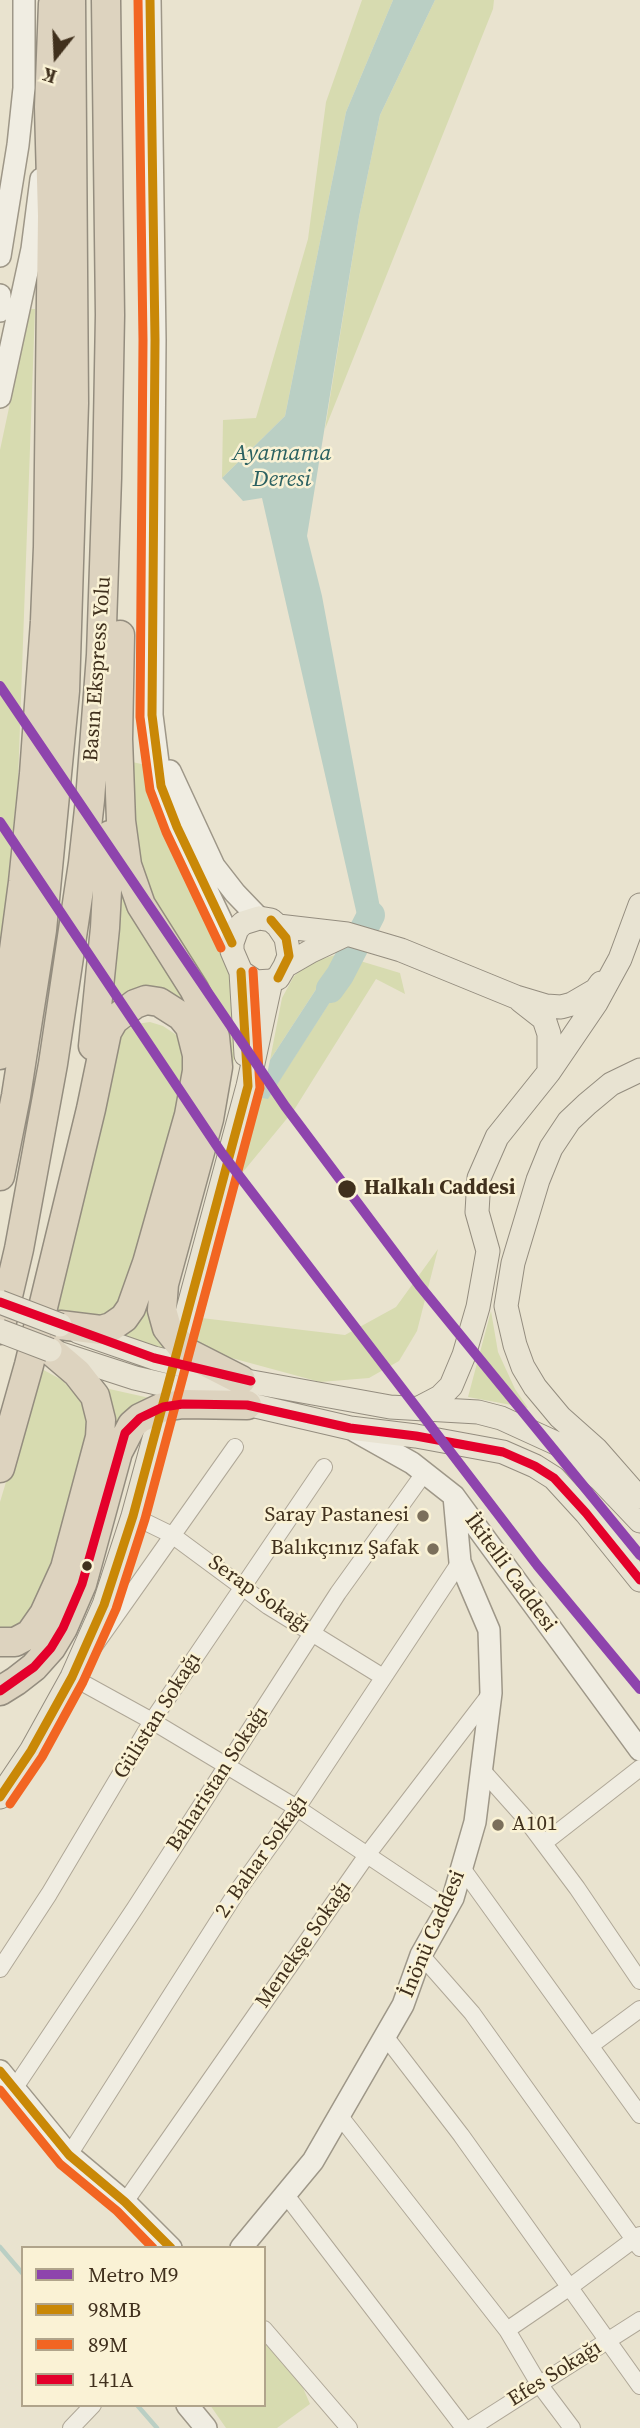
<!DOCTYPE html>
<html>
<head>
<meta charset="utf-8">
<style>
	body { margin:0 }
	#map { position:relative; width:640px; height:2428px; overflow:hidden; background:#e9e3cf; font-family:"Source Serif 4",serif }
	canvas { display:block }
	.legend { position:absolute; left:21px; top:2246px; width:245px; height:161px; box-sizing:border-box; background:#faf2d5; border:2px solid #b0a48b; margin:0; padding:9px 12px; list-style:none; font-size:21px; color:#40301d }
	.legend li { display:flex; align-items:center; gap:14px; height:35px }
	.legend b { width:35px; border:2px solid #b0a48b }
	.north { position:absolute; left:21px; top:21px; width:70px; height:70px; -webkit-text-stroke:5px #faf2d5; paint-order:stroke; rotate:198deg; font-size:19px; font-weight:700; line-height:28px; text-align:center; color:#40301d }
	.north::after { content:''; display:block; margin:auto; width:24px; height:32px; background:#40301d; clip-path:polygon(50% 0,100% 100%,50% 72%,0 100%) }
</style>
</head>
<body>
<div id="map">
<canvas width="640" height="2428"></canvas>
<ul class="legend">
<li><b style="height:9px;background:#8e44ad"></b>Metro M9</li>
<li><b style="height:9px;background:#c98807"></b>98MB</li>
<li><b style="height:9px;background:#f26522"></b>89M</li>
<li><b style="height:9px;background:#e4002b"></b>141A</li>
</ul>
<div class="north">K</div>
</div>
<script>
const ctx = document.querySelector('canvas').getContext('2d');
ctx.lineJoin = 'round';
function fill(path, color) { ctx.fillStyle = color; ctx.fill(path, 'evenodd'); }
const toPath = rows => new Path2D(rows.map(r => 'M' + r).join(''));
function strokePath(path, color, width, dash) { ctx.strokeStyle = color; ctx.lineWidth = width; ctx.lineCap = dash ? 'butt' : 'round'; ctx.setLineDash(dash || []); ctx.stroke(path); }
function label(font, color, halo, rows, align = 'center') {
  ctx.font = font + ' "Source Serif 4",serif'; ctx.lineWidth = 5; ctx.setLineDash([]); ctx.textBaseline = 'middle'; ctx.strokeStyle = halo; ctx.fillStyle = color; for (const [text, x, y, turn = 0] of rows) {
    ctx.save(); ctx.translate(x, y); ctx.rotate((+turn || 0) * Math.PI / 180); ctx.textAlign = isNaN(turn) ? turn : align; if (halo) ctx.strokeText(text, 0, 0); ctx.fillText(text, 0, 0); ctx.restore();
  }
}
fill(toPath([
	[362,0,393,0,346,112,285,416,222,478,223,420,256,418,308,239,326,102],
	[435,0,494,0,493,9,325,429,359,217,380,115],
	[30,309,35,309,18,781,0,957,0,450],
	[132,762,151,766,225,953,235,994,238,1032,229,1093,224,1091,136,857],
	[119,881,166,959,185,1001,157,987,138,988,122,994,109,1005],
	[339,954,270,1060,282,998,294,976,311,962],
	[357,960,400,973,405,994,376,979,294,1110,224,1195,255,1101,262,1098,268,1098],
	[150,1022,163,1026,178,1036,186,1054,183,1090,125,1302,93,1325,57,1309,112,1046,121,1033,136,1024],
	[438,1249,417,1331,399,1361,369,1378,320,1382,191,1347,193,1317,345,1335,396,1307],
	[151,1297,172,1355,111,1337],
	[491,1311,498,1352,515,1389,528,1408,468,1397],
	[40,1368,62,1380,82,1402,91,1421,45,1596,21,1628,0,1630,0,1502],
	[96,1386,163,1401,112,1437],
	[264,2340,300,2381,310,2404,277,2428,226,2428,210,2405,264,2405]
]), '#d7dbb0');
fill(toPath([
	[393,0,435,0,380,115,359,217,307,536,322,596,381,913,372,933,351,927,357,915,262,498,243,501,222,478,285,416,346,112],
	[339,954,357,960,268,1099,262,1098,270,1060]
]), '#bacfc4');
strokePath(toPath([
	[0,2247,23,2274],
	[137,2405,157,2428]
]), '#bacfc4', 4.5);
strokePath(toPath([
	[330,989,340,975,371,915]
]), '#bacfc4', 28);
const minor = toPath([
	[133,1516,172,1535,268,1606,383,1677],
	[93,1648,235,1447],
	[78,1669,72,1677,152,1721,297,1808,448,1909],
	[482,1770,524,1817,577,1888,640,1981],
	[544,1843,640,1768],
	[462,1868,640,2115],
	[421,1955,472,2013,640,2248],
	[0,1969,49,1894,152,1721,324,1467],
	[385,2036,461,2135,640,2386],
	[590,2046,640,2009],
	[14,2089,135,1908,338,1593,425,1472],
	[339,2115,507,2330,539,2384,572,2428],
	[69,2155,236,1893,297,1808,460,1562],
	[286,2195,464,2428],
	[125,2202,367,1855,491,1693],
	[264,2329,349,2428],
	[507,2330,570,2287,640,2235],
	[71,2428,93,2405],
	[471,2428,640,2320]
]);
const secondary = toPath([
	[150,0,155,340,152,715,161,786,177,827,232,943],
	[0,256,18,145,24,88,24,0],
	[0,295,0,311],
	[0,397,32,249,41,179],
	[170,771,214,866,235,893,259,918],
	[355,1431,412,1463,454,1496,640,1750],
	[0,2071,69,2155,125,2202,171,2248],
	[241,2248,313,2161,403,2005,421,1955,453,1898,475,1822,491,1693,489,1630,460,1562,454,1496],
	[187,2405,206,2428]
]);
const primary = toPath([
	[259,918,271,920,278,926,286,938,289,956,285,966,278,978,271,981,256,982,241,972,232,951,232,943,237,929,243,923,259,918],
	[278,926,347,934,401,950,516,997,546,1006,561,1007,572,1004,596,990,601,983],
	[285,966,311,951,347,934],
	[241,972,246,1055],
	[521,1001,544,1019,549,1034,549,1071],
	[184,1324,248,1086,271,981],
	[79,1332,154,1358,241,1380,390,1407,478,1412,501,1418,560,1445,601,1480,640,1521],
	[58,1353,135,1378,350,1428,416,1436,503,1452,535,1466,554,1478,586,1513,640,1580],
	[419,1408,440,1397,451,1386,464,1355,478,1307,488,1251,477,1212,479,1178,497,1137,549,1072,596,1003,620,959,640,905],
	[638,1497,596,1449,560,1417,535,1387,523,1367,515,1345,506,1306,513,1263,538,1180,551,1148,569,1121,587,1104,611,1084,640,1070],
	[0,1797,31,1751,72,1677,104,1605,133,1516,158,1424]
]);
const motorway = toPath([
	[120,635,118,739,121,821,127,865,141,905,194,989,209,1019,215,1037,218,1067,209,1119,164,1284,162,1310,167,1328,186,1352,241,1380],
	[93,1046,105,928,110,835],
	[0,1055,23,882,34,774,45,621,48,547,52,216,49,107,53,4],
	[0,1176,16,1096,42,930,65,691,74,403,71,0],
	[0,1330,19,1249,53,1064,83,863,90,800,101,655,107,478,110,315,106,0],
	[0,1468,29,1365,91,1109,107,1032,114,1020,135,1004,146,1000,159,1002,181,1016,190,1027,197,1055,197,1071,189,1115,147,1263,131,1308,124,1318,111,1327,101,1330,60,1325],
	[0,1642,15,1642,30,1634,44,1614,65,1568,100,1437,101,1420,95,1396,77,1373,50,1350],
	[0,1691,16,1681,34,1667,51,1648,63,1628,82,1584,118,1452,132,1425,140,1418,163,1407,183,1404,247,1405]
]);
strokePath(minor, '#afa797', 18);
strokePath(secondary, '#9e9788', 24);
strokePath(primary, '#948d7f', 25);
strokePath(motorway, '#948d7f', 31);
strokePath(minor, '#f0ede2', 16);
strokePath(secondary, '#f0ede2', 21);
strokePath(primary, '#e8e3d2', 23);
strokePath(motorway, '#ddd3bf', 28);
const primaryBridge = toPath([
	[0,1302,60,1325],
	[0,1331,50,1350]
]);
strokePath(primaryBridge, '#948d7f', 25, []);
strokePath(primaryBridge, '#e8e3d2', 23);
strokePath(toPath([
	[150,0,155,340,152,715,161,786,177,827,232,943],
	[271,920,286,938,289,956,278,978],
	[0,1797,31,1751,72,1677,104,1605,133,1516,248,1086,241,972],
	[0,2071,69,2155,125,2202,171,2248]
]), '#c98807', 9);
strokePath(toPath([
	[138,0,143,340,140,717,150,790,166,832,221,948],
	[10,1804,42,1757,83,1682,116,1609,145,1519,260,1088,253,971],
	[0,2090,60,2164,117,2211,153,2248]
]), '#f26522', 9);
strokePath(toPath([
	[0,1302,154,1358,251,1381],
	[0,1691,34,1667,51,1648,63,1628,82,1584,125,1433,140,1418,163,1407,183,1404,247,1405,350,1428,416,1436,503,1452,535,1466,554,1478,586,1513,640,1580]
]), '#e4002b', 9);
strokePath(toPath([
	[0,686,285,1106,419,1285,640,1555],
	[0,822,221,1152,537,1565,640,1689]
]), '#8e44ad', 10);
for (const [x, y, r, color] of [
	[347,1189,10,"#40301d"],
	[423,1516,7,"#7b6f5b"],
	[433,1549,7,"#7b6f5b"],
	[87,1566,6,"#40301d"],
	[498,1825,7,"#7b6f5b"]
]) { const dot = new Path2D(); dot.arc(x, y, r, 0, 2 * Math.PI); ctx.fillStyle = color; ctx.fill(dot); strokePath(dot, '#faf2d5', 2.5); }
label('21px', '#40301d', '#faf2d5', [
	["Basın Ekspress Yolu",98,669,-86],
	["İkitelli Caddesi",510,1573,54],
	["Serap Sokağı",259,1595,35],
	["Gülistan Sokağı",158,1716,-58],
	["Baharistan Sokağı",218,1779,-57],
	["2. Bahar Sokağı",262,1857,-55],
	["İnönü Caddesi",433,1934,-67],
	["Menekşe Sokağı",304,1945,-55],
	["Efes Sokağı",555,2374,-32]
]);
label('bold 21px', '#40301d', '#faf2d5', [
	["Halkalı Caddesi",364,1189]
], 'left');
label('21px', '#40301d', '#faf2d5', [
	["Saray Pastanesi",409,1516],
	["Balıkçınız Şafak",419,1549],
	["A101",512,1825,"left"]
], 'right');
label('italic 23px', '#2b6161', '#faf2d5', [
	["Ayamama",282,454],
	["Deresi",282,480]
]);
</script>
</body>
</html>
